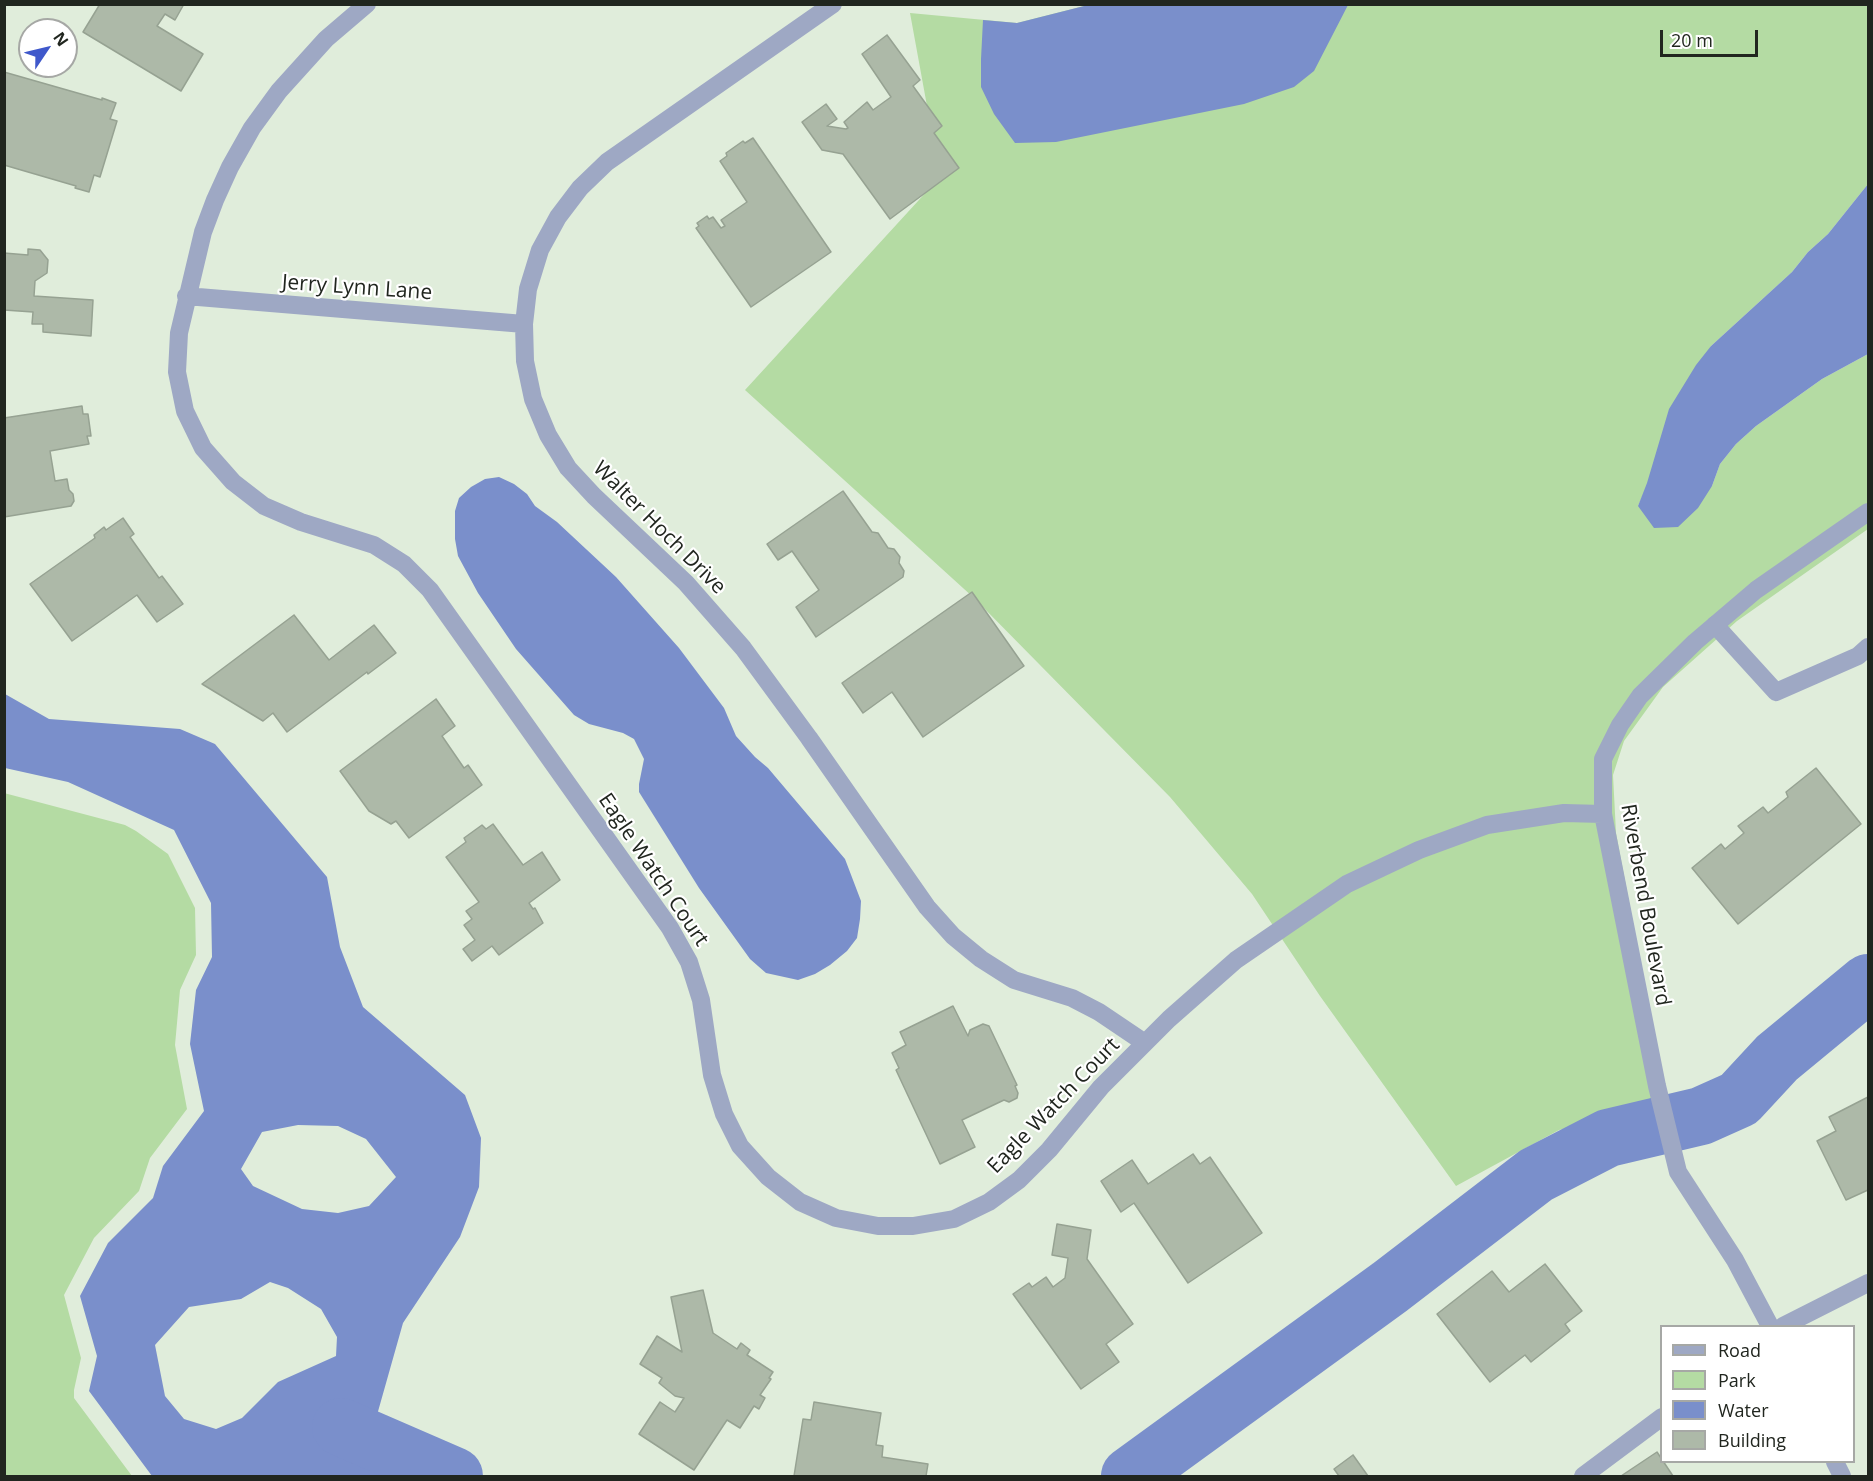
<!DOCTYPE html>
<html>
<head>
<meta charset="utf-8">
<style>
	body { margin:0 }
	#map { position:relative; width:1873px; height:1481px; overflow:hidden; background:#e0eddb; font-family:"Open Sans",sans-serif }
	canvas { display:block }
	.frame { position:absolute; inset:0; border:6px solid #21261f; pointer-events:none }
	.legend { position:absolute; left:1660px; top:1325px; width:195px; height:138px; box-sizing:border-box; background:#fff; border:2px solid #a6a8a5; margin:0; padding:8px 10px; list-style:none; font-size:18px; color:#21261f }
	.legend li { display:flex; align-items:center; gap:12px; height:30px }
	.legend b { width:30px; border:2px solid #a6a8a5 }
	.north { position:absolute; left:18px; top:18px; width:60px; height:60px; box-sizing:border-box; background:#fff; border:2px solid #a6a8a5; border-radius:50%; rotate:55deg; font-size:16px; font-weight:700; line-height:24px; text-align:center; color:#21261f }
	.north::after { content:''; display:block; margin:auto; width:21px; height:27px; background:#3f58cb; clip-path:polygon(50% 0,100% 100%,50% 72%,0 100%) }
	.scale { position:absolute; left:1660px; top:30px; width:98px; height:27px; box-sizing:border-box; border:3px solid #21261f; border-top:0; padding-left:8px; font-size:18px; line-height:21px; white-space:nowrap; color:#21261f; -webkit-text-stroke:4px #fff; paint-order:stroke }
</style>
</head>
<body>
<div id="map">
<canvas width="1873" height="1481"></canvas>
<div class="frame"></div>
<ul class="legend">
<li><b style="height:8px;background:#9ea8c4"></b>Road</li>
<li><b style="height:16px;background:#b4dba3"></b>Park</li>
<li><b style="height:16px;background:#7a8fcb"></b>Water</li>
<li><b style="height:16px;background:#adb9a8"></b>Building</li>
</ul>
<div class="north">N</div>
<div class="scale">20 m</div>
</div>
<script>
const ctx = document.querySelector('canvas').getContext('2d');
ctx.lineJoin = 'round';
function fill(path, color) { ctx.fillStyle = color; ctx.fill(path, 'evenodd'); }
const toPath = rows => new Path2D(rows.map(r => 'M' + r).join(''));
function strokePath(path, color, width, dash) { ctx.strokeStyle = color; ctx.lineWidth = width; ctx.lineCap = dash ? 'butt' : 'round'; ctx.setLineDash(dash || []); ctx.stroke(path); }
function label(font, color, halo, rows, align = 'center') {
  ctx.font = font + ' "Open Sans",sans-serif'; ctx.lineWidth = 4.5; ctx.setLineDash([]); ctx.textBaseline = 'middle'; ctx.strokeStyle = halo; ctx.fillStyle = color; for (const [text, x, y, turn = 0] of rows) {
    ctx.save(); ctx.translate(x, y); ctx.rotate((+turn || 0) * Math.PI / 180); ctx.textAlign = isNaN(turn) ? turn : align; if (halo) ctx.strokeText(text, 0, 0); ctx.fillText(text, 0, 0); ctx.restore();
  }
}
fill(toPath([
	[1092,4,1868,5,1868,184,1828,234,1808,252,1792,272,1711,346,1638,506,1712,486,1720,464,1736,444,1756,426,1822,379,1868,354,1868,529,1737,621,1663,687,1624,741,1613,775,1616,833,1668,1108,1637,1120,1590,1123,1559,1130,1456,1186,1320,996,1252,894,1170,797,974,598,745,390,940,177,910,13,1017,23],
	[4,793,125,825,136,831,168,854,195,908,196,955,180,990,175,1045,187,1109,150,1158,139,1191,94,1238,64,1295,81,1358,74,1390,74,1398,132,1476,5,1476]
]), '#b4dba3');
fill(toPath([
	[1092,4,1348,4,1348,5,1314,71,1294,87,1244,104,1056,142,1015,143,994,114,981,87,981,59,983,20,1017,23],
	[1868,184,1868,354,1822,379,1756,426,1736,444,1720,464,1712,486,1698,508,1678,527,1654,528,1638,506,1647,483,1669,409,1696,365,1711,346,1792,272,1808,252,1828,234],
	[499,477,514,484,527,494,535,506,557,522,616,577,679,648,724,708,736,736,755,757,768,768,845,859,861,901,860,919,857,938,847,951,830,965,815,974,798,980,766,973,750,959,699,888,639,792,639,784,644,759,634,739,623,733,589,724,574,715,516,649,478,593,458,556,455,539,455,511,459,498,471,487,485,479],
	[5,694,49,719,180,729,215,744,327,877,340,947,363,1007,465,1095,481,1138,479,1187,460,1237,403,1323,377,1415,384,1476,152,1476,89,1391,97,1356,80,1296,108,1243,153,1198,163,1166,204,1111,190,1044,196,990,212,957,211,903,174,830,68,782,5,768],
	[298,1125,338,1126,366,1139,396,1177,369,1206,338,1213,302,1209,253,1186,241,1169,262,1132],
	[270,1282,288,1288,321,1309,337,1337,336,1356,278,1382,242,1418,216,1429,184,1419,165,1396,155,1345,189,1307,241,1299]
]), '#7a8fcb');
strokePath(toPath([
	[341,1427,454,1476],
	[1130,1476,1390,1287,1536,1175,1608,1138,1701,1116,1739,1099,1777,1058,1868,983]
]), '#7a8fcb', 58);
const building = toPath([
	[100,4,184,4,175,20,165,14,157,26,203,54,181,91,83,32,100,4],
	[887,35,920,80,913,86,942,126,934,133,959,168,890,219,843,154,822,150,802,122,826,104,837,119,827,126,846,129,848,128,844,122,867,102,873,110,891,97,862,54,887,35],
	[4,72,102,100,102,98,116,103,110,119,117,121,100,177,94,175,89,192,75,188,76,186,4,165,4,72],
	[753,138,831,252,751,307,696,228,699,226,697,223,707,216,709,219,713,217,721,228,725,226,721,220,747,202,720,161,727,156,726,153,743,141,745,143,753,138],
	[28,249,40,250,48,260,47,273,35,281,34,296,93,300,91,336,43,332,43,324,32,324,33,312,4,310,4,253,28,255,28,249],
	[82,406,83,414,88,414,91,436,87,436,89,444,50,451,55,481,67,479,69,490,73,494,74,501,71,506,4,517,4,418,82,406],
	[843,491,872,532,878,533,888,548,894,549,900,557,899,563,904,571,903,577,816,637,796,607,819,590,792,551,778,560,767,544,843,491],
	[123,518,134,534,130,537,159,578,162,576,183,604,157,622,137,595,72,641,30,584,95,538,94,535,104,527,106,530,123,518],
	[972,592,1024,666,923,737,892,692,863,713,842,683,972,592],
	[294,615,329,660,374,625,396,653,368,674,367,672,287,732,273,713,263,721,202,684,294,615],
	[436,699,455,726,442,736,464,768,468,765,482,785,409,838,396,821,391,824,369,811,340,771,436,699],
	[1816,768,1861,824,1738,924,1692,868,1721,844,1725,849,1744,833,1738,826,1763,807,1768,813,1788,797,1786,792,1816,768],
	[493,824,523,865,542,852,560,880,529,903,533,909,535,908,543,923,499,955,492,946,472,961,463,949,475,940,464,925,472,919,466,911,479,902,446,857,466,842,464,838,482,825,486,829,493,824],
	[953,1006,968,1036,970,1030,983,1024,989,1026,1017,1085,1015,1086,1018,1093,1017,1098,1009,1102,1004,1100,962,1120,975,1147,940,1164,896,1070,899,1068,892,1053,906,1045,900,1032,953,1006],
	[1868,1097,1868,1190,1846,1200,1817,1141,1836,1131,1829,1117,1868,1097],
	[1193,1154,1200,1164,1210,1157,1262,1233,1188,1283,1134,1203,1121,1212,1101,1181,1132,1160,1148,1184,1193,1154],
	[1057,1224,1091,1230,1087,1259,1133,1324,1106,1344,1119,1362,1081,1389,1013,1294,1029,1283,1032,1287,1046,1277,1053,1287,1065,1278,1068,1258,1052,1255,1057,1224],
	[1545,1264,1582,1311,1565,1324,1570,1331,1531,1362,1525,1355,1490,1382,1437,1314,1492,1271,1509,1292,1545,1264],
	[703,1290,713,1333,737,1349,741,1343,750,1350,747,1355,773,1372,769,1378,771,1379,760,1395,765,1398,759,1409,754,1406,740,1428,727,1420,694,1470,639,1434,660,1402,675,1412,684,1398,675,1396,659,1383,662,1378,640,1364,657,1336,682,1352,671,1297,703,1290],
	[814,1402,881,1413,876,1445,883,1446,882,1457,928,1464,926,1476,794,1476,803,1419,811,1420,814,1402],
	[1657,1452,1673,1476,1621,1476,1657,1452],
	[1353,1455,1368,1476,1339,1476,1334,1469,1353,1455]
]);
fill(building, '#adb9a8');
strokePath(building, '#96a292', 1.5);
strokePath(toPath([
	[1715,625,1776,692,1858,656,1868,647],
	[1583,1476,1662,1417]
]), '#9ea8c4', 18);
strokePath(toPath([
	[367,4,326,39,279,91,252,128,230,167,215,200,203,232,179,333,177,372,185,411,203,448,233,482,264,506,301,522,374,545,404,564,430,590,670,928,689,962,701,1000,712,1075,724,1114,740,1146,768,1177,800,1202,836,1218,878,1226,913,1226,954,1219,989,1202,1019,1180,1049,1150,1101,1087,1169,1019,1236,960,1347,884,1419,850,1487,825,1564,813,1603,814],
	[833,4,607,162,580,188,558,217,540,250,528,289,524,324,525,361,533,399,548,435,568,468,594,496,686,583,743,648,809,738,927,907,953,936,981,959,1014,980,1072,998,1099,1012,1145,1043],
	[186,296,524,324],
	[1770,1326,1735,1260,1678,1172,1657,1086,1603,814,1603,759,1620,725,1640,696,1695,642,1756,590,1868,512],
	[1783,1326,1868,1283],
	[1835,1462,1842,1476]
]), '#9ea8c4', 18);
label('21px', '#21261f', '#fff', [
	["Jerry Lynn Lane",357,288,4],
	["Walter Hoch Drive",659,528,45],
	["Eagle Watch Court",653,870,56],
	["Riverbend Boulevard",1645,905,80],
	["Eagle Watch Court",1054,1106,-46]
]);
</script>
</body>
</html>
